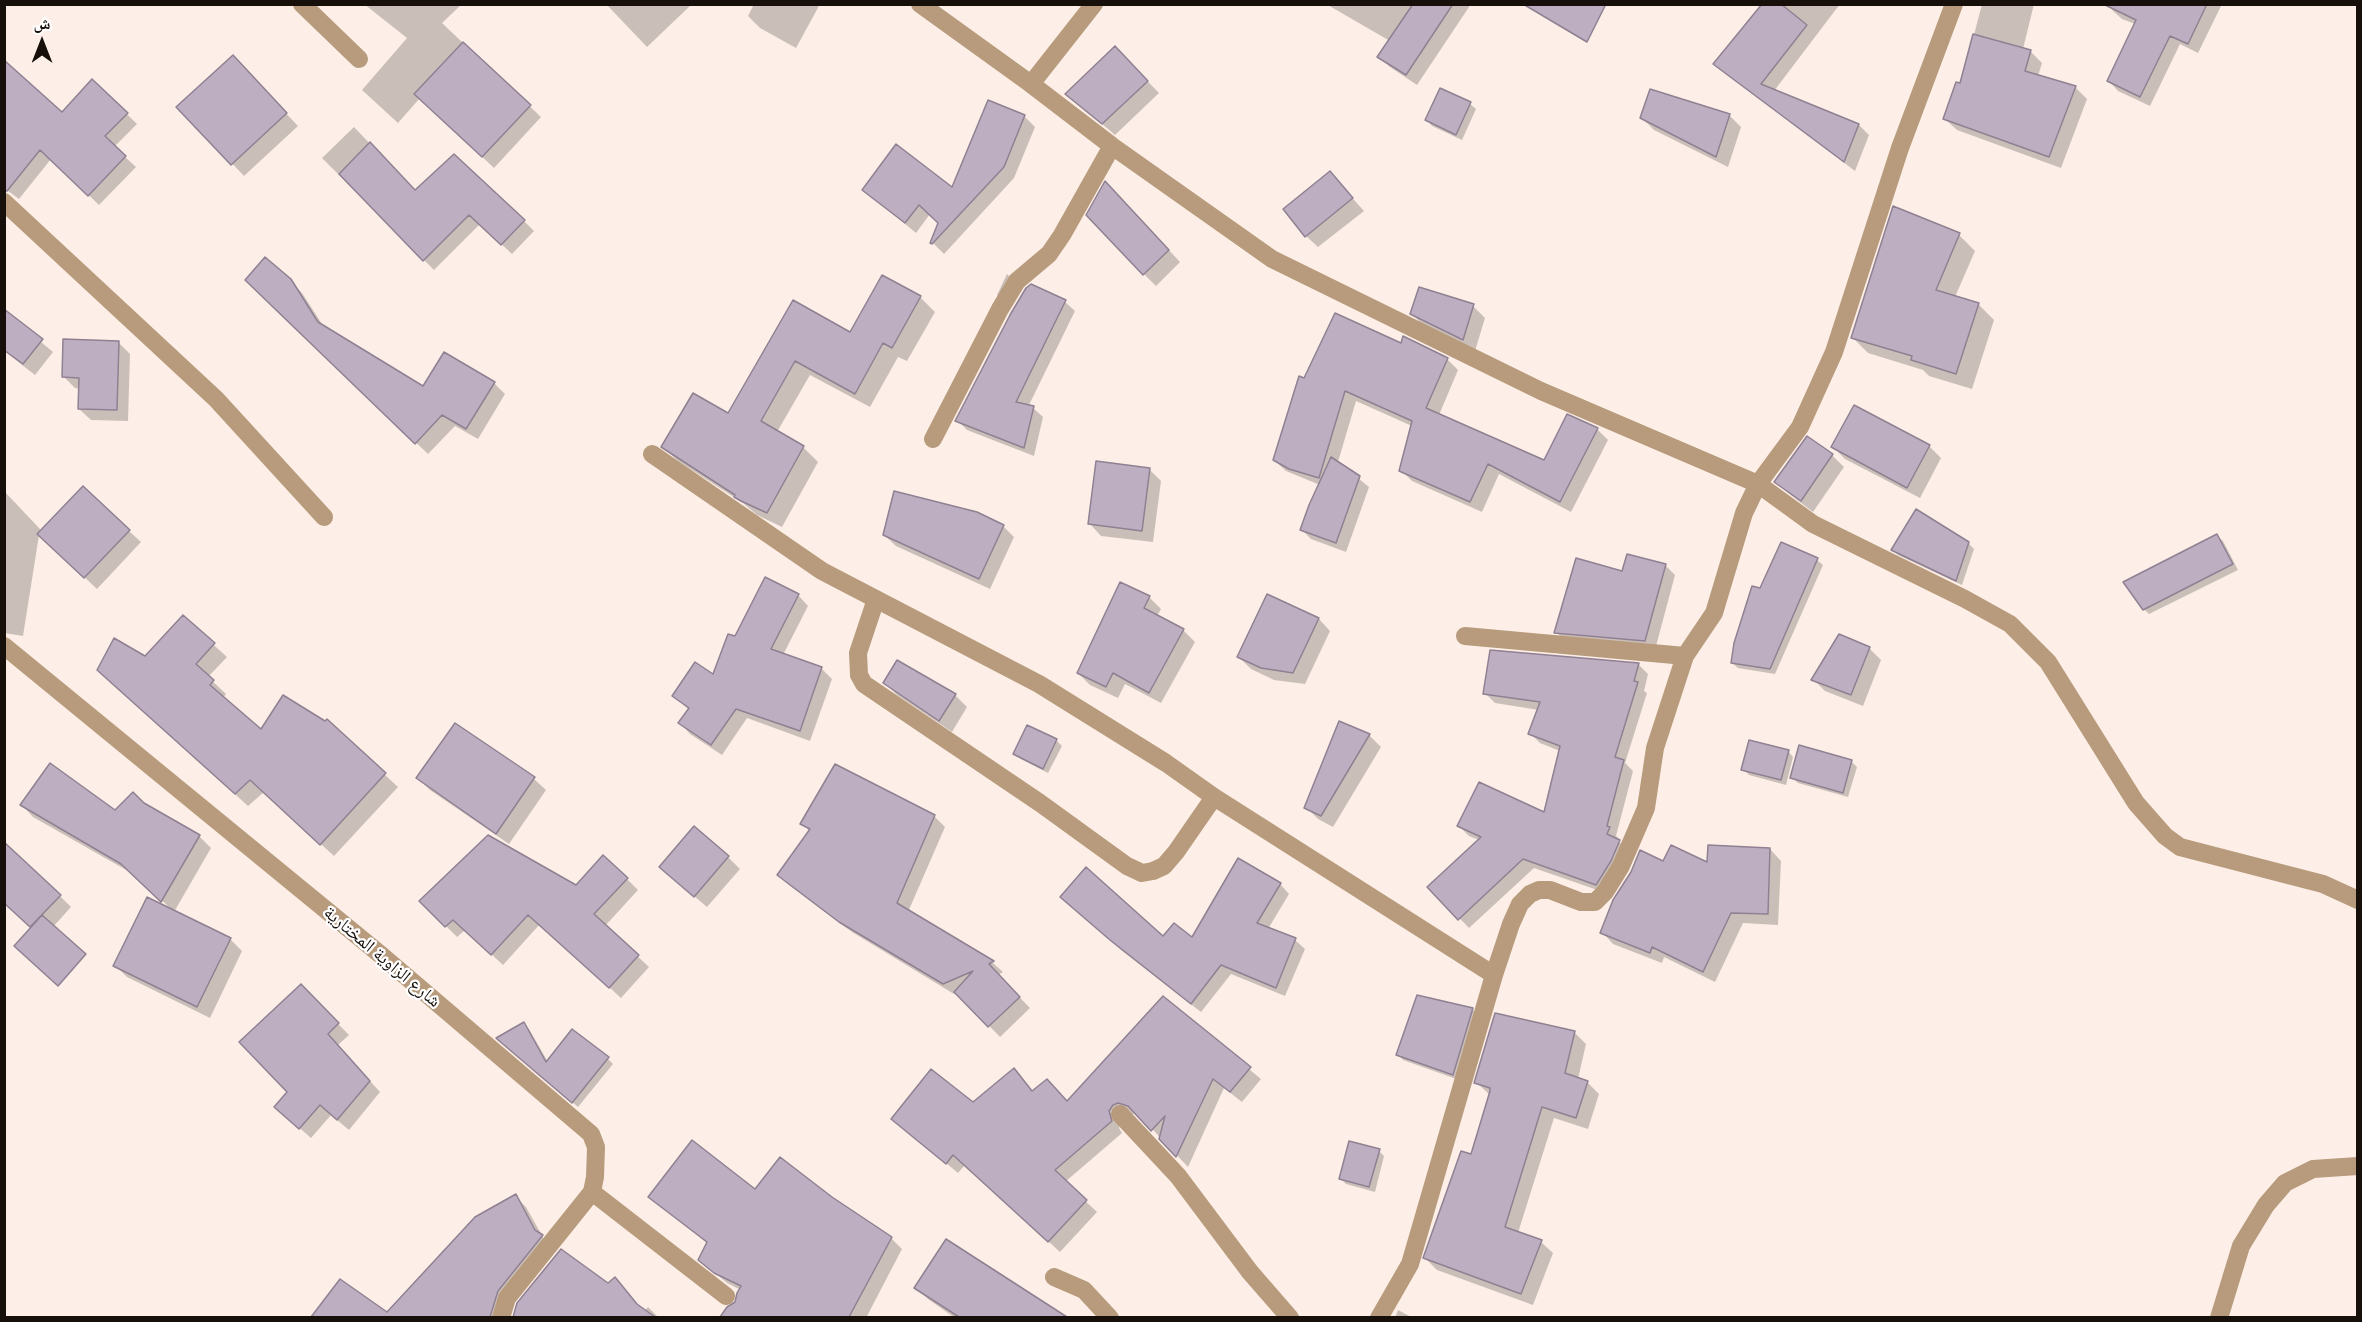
<!DOCTYPE html>
<html>
<head>
<meta charset="utf-8">
<style>
	body { margin:0 }
	#map { position:relative; width:2362px; height:1322px; overflow:hidden; background:#fdefe7; font-family:Montserrat,"Noto Naskh Arabic",sans-serif }
	canvas { display:block }
	.frame { position:absolute; inset:0; border:6px solid #160f0a; pointer-events:none }
	.north { position:absolute; left:12px; top:12px; width:60px; height:60px; -webkit-text-stroke:4px #fff; paint-order:stroke; rotate:0deg; font-size:16px; font-weight:700; line-height:24px; text-align:center; color:#160f0a }
	.north::after { content:''; display:block; margin:auto; width:21px; height:27px; background:#160f0a; clip-path:polygon(50% 0,100% 100%,50% 72%,0 100%) }
</style>
</head>
<body>
<div id="map">
<canvas width="2362" height="1322"></canvas>
<div class="frame"></div>
<div class="north">ش</div>
</div>
<script>
const ctx = document.querySelector('canvas').getContext('2d');
ctx.lineJoin = 'round';
function fill(path, color) { ctx.fillStyle = color; ctx.fill(path, 'evenodd'); }
const toPath = rows => new Path2D(rows.map(r => 'M' + r).join(''));
function strokePath(path, color, width, dash) { ctx.strokeStyle = color; ctx.lineWidth = width; ctx.lineCap = dash ? 'butt' : 'round'; ctx.setLineDash(dash || []); ctx.stroke(path); }
function label(font, color, halo, rows, align = 'center') {
  ctx.font = font + ' Montserrat,"Noto Naskh Arabic",sans-serif'; ctx.lineWidth = 4.5; ctx.setLineDash([]); ctx.textBaseline = 'middle'; ctx.strokeStyle = halo; ctx.fillStyle = color; for (const [text, x, y, turn = 0] of rows) {
    ctx.save(); ctx.translate(x, y); ctx.rotate((+turn || 0) * Math.PI / 180); ctx.textAlign = isNaN(turn) ? turn : align; if (halo) ctx.strokeText(text, 0, 0); ctx.fillText(text, 0, 0); ctx.restore();
  }
}
fill(toPath([
	[364,4,462,4,442,23,541,117,494,168,420,98,398,123,362,90,407,38],
	[606,4,689,4,690,6,647,47],
	[754,4,820,4,796,48,760,28,748,16],
	[1326,4,1471,4,1417,85,1390,67,1379,56,1390,41],
	[1763,4,1840,4,1774,91,1859,125,1869,135,1855,171,1726,74,1715,64],
	[1982,4,2034,4,2023,49,2030,51,2042,63,2038,76,2075,87,2087,99,2061,168,1957,130,1945,119,1961,85],
	[2114,4,2222,4,2198,53,2180,44,2150,106,2118,91,2109,81,2135,24,2122,19,2112,10],
	[1115,48,1159,93,1115,135,1067,94],
	[244,69,298,126,244,176,179,107],
	[93,81,137,124,114,147,136,167,99,205,51,159,19,199,4,188],
	[1470,104,1476,109,1462,140,1432,126,1427,120],
	[1729,115,1741,127,1728,167,1654,130,1642,118],
	[1024,116,1035,127,1014,178,944,254,932,242,939,223,930,214,916,233,864,190,953,189],
	[354,127,416,192,524,221,534,231,512,254,480,224,434,270,322,158],
	[1330,173,1364,211,1318,247,1306,236],
	[1117,195,1180,262,1156,286,1144,274],
	[1959,235,1975,251,1955,297,1978,304,1994,320,1972,389,1929,376,1923,370,1868,353,1852,337],
	[1007,274,1020,286,1007,306,997,295],
	[883,277,920,297,935,312,907,361,898,357,870,407,810,375,777,432,803,447,818,462,782,527,757,515,743,503,678,461,663,447,729,415,794,302,851,334],
	[290,280,302,293,324,327,424,388,494,383,505,394,478,439,455,426,428,454,258,292],
	[1065,302,1075,311,1028,407,1033,408,1043,417,1034,456,967,430,957,420],
	[1473,306,1485,318,1475,351,1424,326,1412,314],
	[4,311,53,352,35,375,4,351],
	[118,342,130,354,128,421,91,420,79,409,80,389,75,388,63,376],
	[1402,345,1447,359,1458,370,1439,415,1544,462,1597,429,1608,440,1571,512,1499,474,1482,512,1412,481,1401,470,1412,426,1356,401,1338,462,1369,487,1346,552,1311,539,1301,529,1320,485,1286,471,1274,460,1305,380],
	[1929,446,1941,458,1920,498,1845,459,1833,447],
	[1832,455,1844,467,1813,512,1788,493,1776,481],
	[1149,469,1161,481,1153,542,1101,536,1090,524],
	[4,491,40,529,23,636,4,633],
	[1003,526,1014,537,990,589,896,546,884,535],
	[129,531,141,542,97,589,51,546],
	[2217,536,2223,541,2238,570,2149,614,2144,609],
	[1968,543,1974,549,1962,585,1898,555,1893,550],
	[1817,560,1823,565,1775,674,1738,668,1732,663,1761,590],
	[1665,565,1675,575,1655,650,1566,642,1556,632,1623,573],
	[798,595,808,606,783,655,822,669,832,679,810,741,747,718,722,755,690,734,680,723,689,710,674,696,714,677,735,638],
	[1267,596,1319,619,1330,631,1305,684,1274,680,1251,669,1239,657],
	[1149,597,1161,609,1157,616,1183,630,1195,642,1161,703,1125,684,1118,698,1090,685,1078,673],
	[183,617,227,657,208,677,226,694,223,698,262,732,325,723,327,721,398,787,334,856,264,792,248,806,98,670,145,658],
	[1869,648,1881,660,1863,706,1825,691,1813,679],
	[1491,651,1639,665,1648,674,1644,691,1647,693,1625,763,1633,771,1616,836,1619,839,1618,841,1629,851,1606,893,1534,868,1469,928,1429,887,1479,840,1469,836,1459,826,1545,814,1560,751,1540,743,1530,733,1539,710,1495,703,1485,693],
	[885,683,955,695,967,707,952,732,897,695],
	[456,725,534,779,546,790,509,844,430,790,418,778],
	[1369,735,1381,747,1333,827,1318,819,1306,807],
	[1056,740,1062,746,1048,773,1021,759,1015,754],
	[1788,751,1793,757,1786,785,1749,775,1743,769],
	[1851,761,1857,767,1848,797,1798,783,1792,778],
	[22,805,115,812,199,836,211,848,174,912,231,940,242,951,210,1018,127,977,115,965,172,910,135,875,33,817],
	[934,816,945,827,908,912,993,963,1003,972,998,975,1030,1008,1000,1037,957,993,954,994,852,932,789,885,779,874,810,832,802,823],
	[1770,849,1781,861,1778,925,1743,923,1715,982,1664,957,1662,963,1613,944,1602,932,1663,863,1709,864],
	[728,857,740,869,707,907,673,878],
	[627,879,638,890,605,926,649,967,621,998,540,924,503,965,465,930,457,937,421,901,577,886],
	[1280,884,1289,894,1268,929,1295,940,1305,949,1285,996,1231,974,1201,1012,1121,950,1072,906,1163,938,1192,939],
	[60,896,71,907,43,938,4,902],
	[301,986,349,1035,338,1045,380,1092,349,1130,331,1115,311,1138,287,1117],
	[1163,998,1261,1079,1242,1102,1224,1088,1188,1167,1140,1116,1130,1113,1123,1117,1119,1128,1122,1133,1065,1182,1097,1212,1060,1252,965,1165,958,1173,893,1119,973,1104,1014,1070,1033,1092,1067,1102],
	[1472,1009,1478,1015,1459,1080,1403,1060,1398,1054],
	[524,1024,529,1029,548,1062,608,1059,613,1064,578,1107,504,1043],
	[1574,1032,1586,1044,1578,1079,1587,1082,1599,1094,1588,1129,1554,1118,1518,1233,1541,1242,1553,1253,1533,1305,1437,1270,1425,1258,1472,1156,1490,1095,1476,1082],
	[1379,1151,1384,1156,1375,1192,1346,1184,1340,1178],
	[755,1191,831,1198,891,1238,902,1249,866,1318,721,1318,728,1308,737,1303,741,1290,727,1283,700,1260,708,1244,650,1197],
	[515,1196,526,1207,544,1239,504,1318,319,1318,316,1314,388,1315],
	[615,1279,643,1312,648,1307,659,1318,514,1318,518,1304,608,1285],
	[916,1287,1053,1310,1060,1318,955,1318,928,1299],
	[1398,1310,1413,1318,1395,1318]
]), '#0003');
const building = toPath([
	[1413,4,1453,4,1406,75,1377,57,1413,4],
	[1523,4,1606,4,1587,42,1523,4],
	[1762,4,1781,4,1807,25,1761,84,1859,124,1844,162,1713,64,1762,4],
	[2103,4,2207,4,2188,44,2170,36,2140,97,2107,81,2136,20,2103,4],
	[1973,34,2031,50,2025,71,2076,86,2049,157,1943,119,1956,82,1960,83,1973,34],
	[463,42,531,105,482,157,414,94,463,42],
	[1115,46,1148,81,1102,124,1065,94,1115,46],
	[233,55,287,113,231,165,176,107,233,55],
	[4,60,62,112,92,79,128,113,105,136,126,156,88,196,40,150,7,191,4,191,4,60],
	[1440,88,1471,102,1456,135,1425,120,1440,88],
	[1650,89,1730,114,1716,157,1640,118,1650,89],
	[988,100,1025,115,1004,167,932,244,930,243,938,223,919,205,905,223,862,190,896,144,952,187,988,100],
	[370,142,415,190,454,154,525,220,501,245,469,215,423,261,339,174,370,142],
	[1330,171,1353,198,1305,237,1283,209,1330,171],
	[1105,181,1169,250,1143,275,1086,215,1105,181],
	[1893,206,1960,233,1936,290,1979,303,1956,374,1911,360,1912,356,1851,338,1893,206],
	[265,257,291,279,318,322,423,386,444,352,495,382,466,429,442,415,415,444,245,280,265,257],
	[882,275,921,296,892,348,883,343,855,394,795,361,761,421,804,446,767,513,741,501,734,497,735,495,661,447,693,393,728,413,793,300,850,332,882,275],
	[1031,284,1066,300,1016,402,1034,406,1024,448,955,421,1010,315,1026,288,1031,284],
	[1419,287,1474,304,1463,340,1410,314,1419,287],
	[4,309,43,339,23,364,4,350,4,309],
	[1335,313,1401,343,1403,336,1448,358,1426,408,1544,460,1567,414,1598,428,1560,502,1488,464,1470,502,1399,471,1412,421,1345,391,1319,478,1289,469,1273,460,1299,376,1304,378,1335,313],
	[63,339,119,341,117,410,78,409,79,378,62,377,63,339],
	[1854,405,1930,445,1907,488,1831,447,1854,405],
	[1807,436,1833,454,1801,501,1774,482,1807,436],
	[1331,457,1360,476,1336,543,1300,530,1309,505,1331,457],
	[1096,461,1150,468,1142,531,1088,524,1096,461],
	[83,486,130,530,84,578,37,534,83,486],
	[894,491,977,512,1004,525,979,579,883,535,894,491],
	[1916,509,1969,542,1956,581,1891,550,1916,509],
	[2217,534,2233,564,2143,610,2123,582,2217,534],
	[1781,542,1818,558,1770,669,1731,663,1734,643,1752,586,1760,588,1781,542],
	[1627,554,1666,564,1645,641,1554,633,1576,558,1622,571,1627,554],
	[765,577,799,594,771,649,822,667,800,731,736,709,711,745,678,723,689,708,672,696,695,662,713,674,728,634,735,636,765,577],
	[1120,582,1150,596,1144,608,1184,629,1149,693,1113,673,1106,687,1077,673,1120,582],
	[1267,594,1319,618,1293,673,1261,668,1237,657,1267,594],
	[183,615,215,643,196,664,214,680,210,685,261,729,283,695,325,721,327,719,386,773,320,845,250,780,235,794,97,670,114,638,145,656,183,615],
	[1839,634,1870,647,1851,695,1811,680,1839,634],
	[1490,650,1639,663,1634,681,1638,682,1615,757,1624,760,1607,826,1610,827,1607,834,1620,840,1611,861,1596,885,1523,859,1458,920,1427,887,1481,837,1457,826,1479,782,1544,812,1560,746,1528,734,1540,702,1483,694,1490,650],
	[897,660,956,694,939,721,883,683,897,660],
	[1339,721,1370,734,1321,816,1304,808,1339,721],
	[455,723,535,777,496,834,416,778,455,723],
	[1027,725,1057,739,1043,769,1013,754,1027,725],
	[1749,740,1789,750,1781,780,1741,770,1749,740],
	[1799,745,1852,760,1843,793,1790,778,1799,745],
	[50,763,115,810,133,792,144,803,200,835,161,902,121,864,20,805,50,763],
	[835,764,935,815,897,903,994,961,989,964,1020,997,988,1027,954,992,973,971,943,984,839,922,777,875,810,829,800,824,835,764],
	[694,826,729,856,694,897,659,867,694,826],
	[488,835,576,885,603,855,628,878,594,914,639,955,609,988,528,915,491,955,453,920,445,927,419,901,488,835],
	[4,842,61,895,30,927,4,903,4,842],
	[1671,845,1707,862,1708,845,1770,848,1768,914,1731,913,1703,972,1652,947,1650,953,1600,933,1613,900,1631,872,1640,850,1663,861,1671,845],
	[1238,858,1281,883,1257,923,1296,938,1276,988,1221,965,1191,1004,1110,940,1060,897,1086,867,1163,936,1174,923,1192,937,1238,858],
	[147,897,231,938,197,1007,113,966,147,897],
	[42,915,86,954,58,986,14,946,42,915],
	[301,984,339,1023,328,1034,370,1081,337,1120,320,1105,299,1129,274,1107,287,1092,239,1042,301,984],
	[1417,995,1473,1008,1453,1075,1396,1055,1417,995],
	[1163,996,1251,1067,1230,1092,1213,1079,1176,1157,1159,1139,1165,1116,1151,1131,1128,1106,1118,1103,1113,1105,1109,1111,1112,1121,1055,1170,1087,1200,1048,1242,953,1155,946,1164,891,1119,931,1069,973,1102,1014,1068,1032,1091,1047,1079,1067,1101,1163,996],
	[1495,1013,1575,1031,1565,1073,1588,1081,1576,1118,1542,1107,1505,1227,1542,1240,1521,1294,1423,1258,1461,1151,1471,1154,1490,1091,1490,1088,1474,1083,1495,1013],
	[524,1022,546,1062,572,1029,609,1057,572,1103,497,1039,496,1038,524,1022],
	[692,1140,755,1189,780,1157,832,1197,892,1237,849,1317,720,1317,727,1307,735,1302,737,1293,741,1286,714,1273,698,1260,707,1242,648,1197,692,1140],
	[1349,1141,1380,1149,1369,1187,1339,1179,1349,1141],
	[516,1194,535,1230,543,1235,498,1291,490,1317,311,1317,340,1279,387,1312,475,1217,516,1194],
	[946,1239,1067,1317,959,1317,914,1288,946,1239],
	[561,1249,608,1283,615,1277,637,1304,655,1317,513,1317,517,1303,561,1249]
]);
fill(building, '#beaec1');
strokePath(building, '#8f8092', 1.5);
strokePath(toPath([
	[920,4,1031,84,1112,146,1272,259,1541,391,1758,484,1813,524,1965,599,2010,624,2048,662,2136,803,2165,836,2180,847,2323,884,2358,900],
	[933,439,1000,309,1017,281,1049,254,1062,235,1112,146],
	[652,454,822,571,1039,684,1166,763,1214,797,1494,975],
	[876,599,858,653,859,675,864,684,1040,803,1127,866,1142,873,1153,871,1164,866,1176,852,1214,797],
	[1465,636,1685,656],
	[1120,1114,1178,1176,1250,1272,1290,1318],
	[1054,1277,1084,1290,1110,1318],
	[1379,1318,1410,1264,1494,975,1511,924,1520,904,1530,894,1539,890,1550,890,1581,902,1595,902,1605,892,1621,866,1646,808,1655,748,1685,656,1714,613,1744,513,1758,484,1800,427,1834,352,1900,148,1954,4]
]), '#b79b7c', 18);
strokePath(toPath([
	[302,4,359,59],
	[1031,84,1094,4],
	[4,202,216,399,324,517],
	[4,646,381,955,591,1134,596,1147,595,1177,592,1192,507,1298,501,1318],
	[592,1192,726,1296],
	[2219,1318,2241,1246,2266,1205,2285,1183,2313,1169,2358,1166]
]), '#b79b7c', 18);
label('18px', '#160f0a', '#fff', [
	["شارع الزاوية المختارية",382,957,40]
]);
</script>
</body>
</html>
